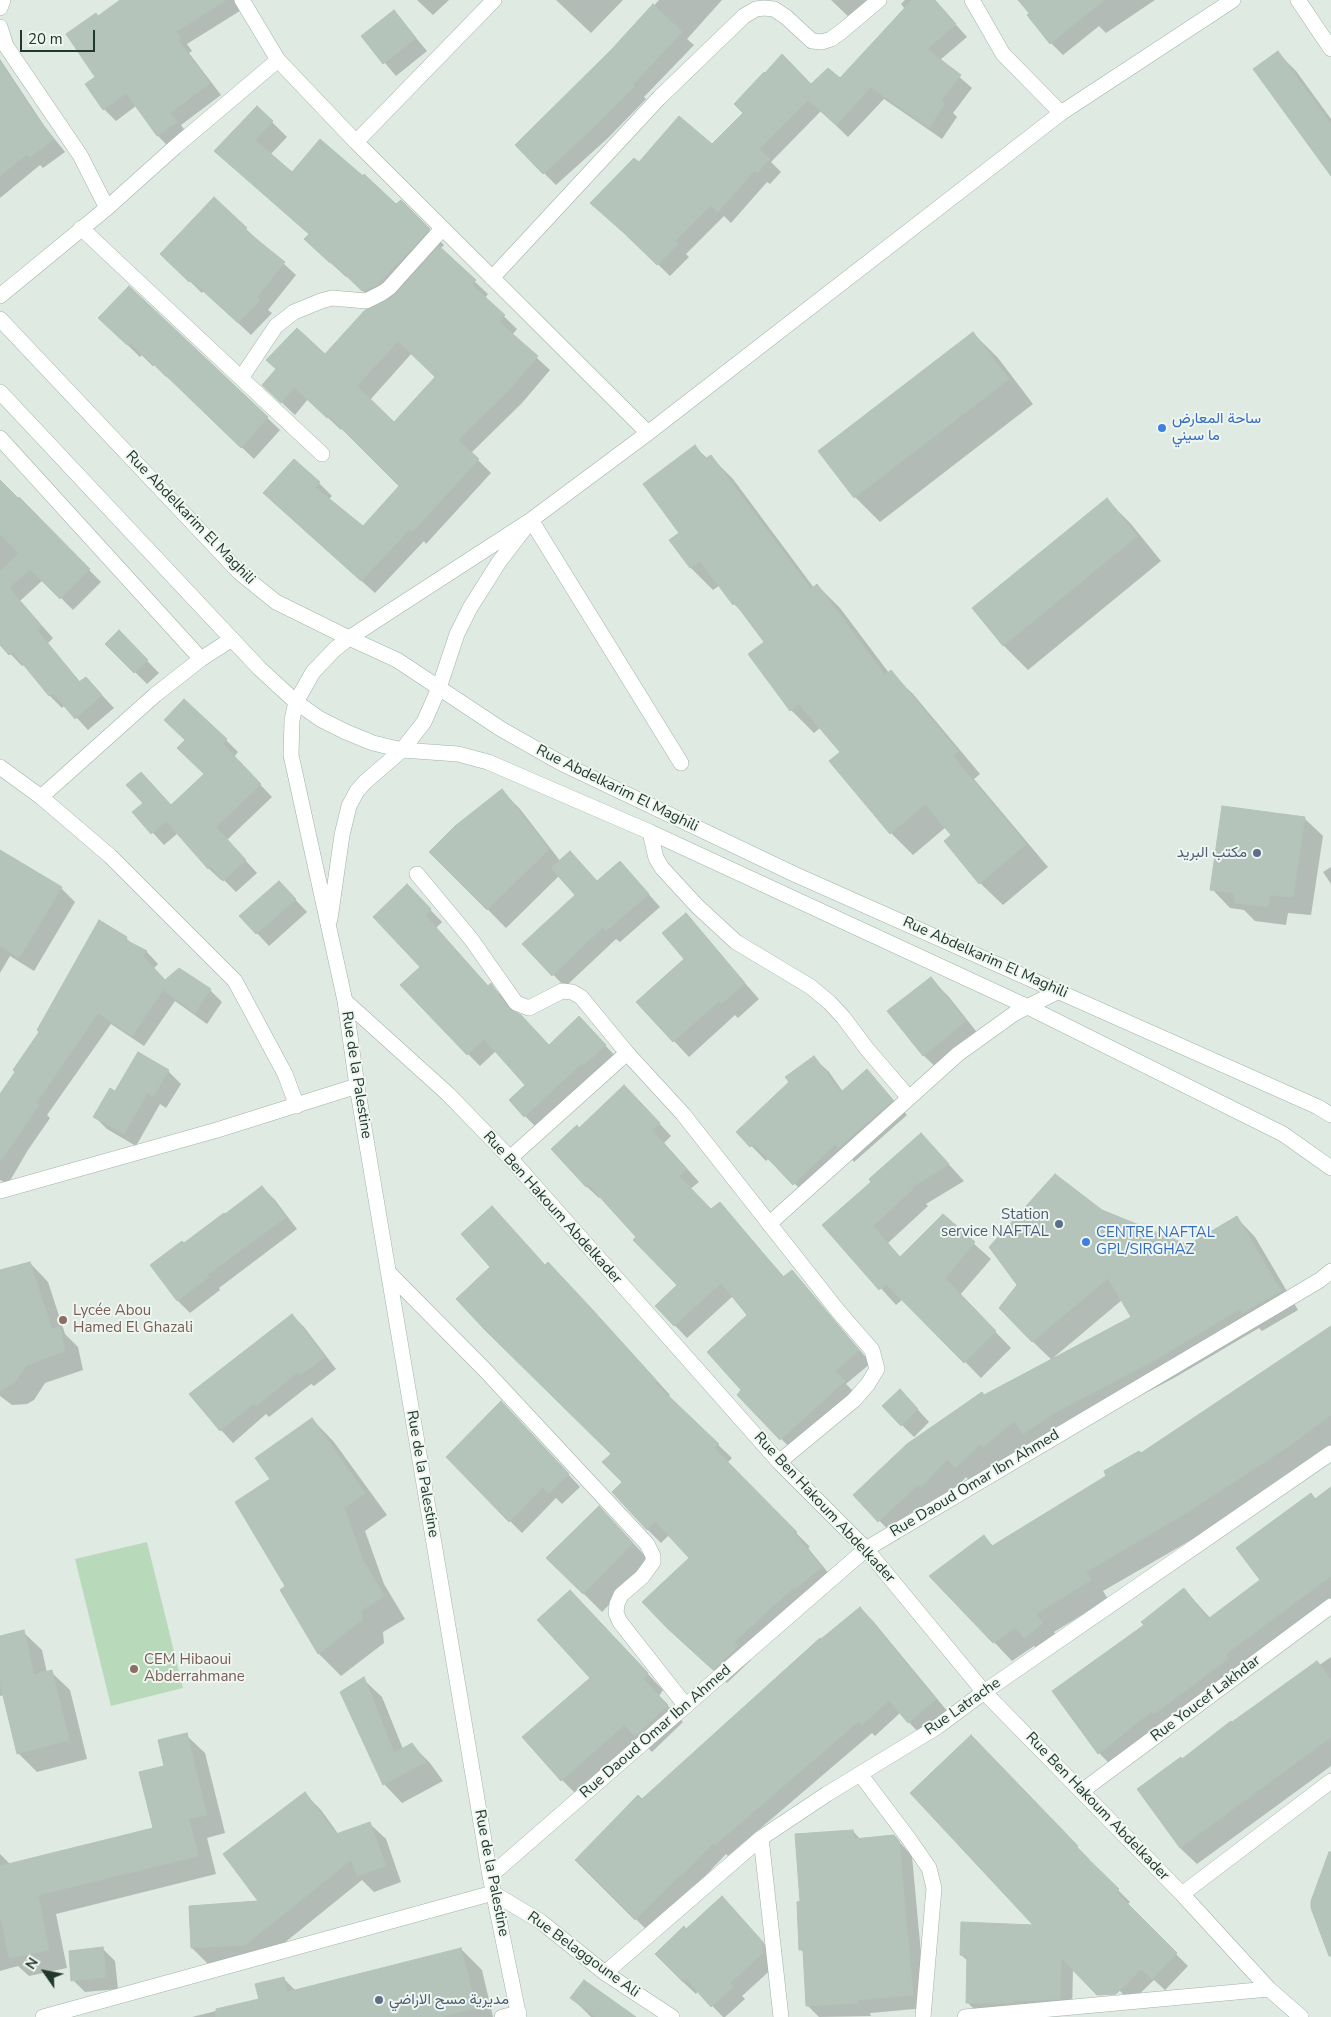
<!DOCTYPE html>
<html>
<head>
<meta charset="utf-8">
<style>
	body { margin:0 }
	#map { position:relative; width:1331px; height:2017px; overflow:hidden; background:#dfeae3; font-family:"Nunito Sans",sans-serif }
	canvas { display:block }
	.north { position:absolute; left:20px; top:1947px; width:50px; height:50px; -webkit-text-stroke:4px #eff6f1; paint-order:stroke; rotate:303deg; font-size:14px; font-weight:700; line-height:20px; text-align:center; color:#21392d }
	.north::after { content:''; display:block; margin:auto; width:18px; height:22px; background:#21392d; clip-path:polygon(50% 0,100% 100%,50% 72%,0 100%) }
	.scale { position:absolute; left:20px; top:30px; width:75px; height:22px; box-sizing:border-box; border:2px solid #21392d; border-top:0; padding-left:6px; font-size:15px; line-height:18px; white-space:nowrap; color:#21392d; -webkit-text-stroke:4px #eff6f1; paint-order:stroke }
</style>
</head>
<body>
<div id="map">
<canvas width="1331" height="2017"></canvas>
<div class="north">N</div>
<div class="scale">20 m</div>
</div>
<script>
const ctx = document.querySelector('canvas').getContext('2d');
ctx.lineJoin = 'round';
function fill(path, color) { ctx.fillStyle = color; ctx.fill(path, 'evenodd'); }
const toPath = rows => new Path2D(rows.map(r => 'M' + r).join(''));
function strokePath(path, color, width, dash) { ctx.strokeStyle = color; ctx.lineWidth = width; ctx.lineCap = dash ? 'butt' : 'round'; ctx.setLineDash(dash || []); ctx.stroke(path); }
function label(font, color, halo, rows, align = 'center') {
  ctx.font = font + ' "Nunito Sans",Vazirmatn,sans-serif'; ctx.lineWidth = 4; ctx.setLineDash([]); ctx.textBaseline = 'middle'; ctx.strokeStyle = halo; ctx.fillStyle = color; for (const [text, x, y, turn = 0] of rows) {
    ctx.save(); ctx.translate(x, y); ctx.rotate((+turn || 0) * Math.PI / 180); ctx.textAlign = isNaN(turn) ? turn : align; if (halo) ctx.strokeText(text, 0, 0); ctx.fillText(text, 0, 0); ctx.restore();
  }
}
fill(toPath([
	[147,1542,183,1688,111,1706,75,1559]
]), '#b9daba');
fill(toPath([
	[122,0,237,0,243,9,187,44,192,51,189,53,221,95,181,125,188,135,170,148,158,136,136,106,116,121,104,109,97,77,98,17],
	[417,0,449,0,433,15],
	[556,0,623,0,591,33],
	[659,0,722,0,687,39,694,45,644,97,646,99,608,138,556,185,544,173,564,101],
	[831,0,875,0,854,22],
	[905,0,934,0,967,37,940,60,972,88,953,113,957,117,942,139,884,99,848,137,821,111,771,162,781,172,770,184,767,182,731,223,724,216,686,254,689,257,670,276,638,245,639,164,712,146,811,85,840,79,905,9,901,4],
	[1019,0,1155,0,1106,33,1099,26,1063,55,1051,43,1031,13],
	[394,12,427,51,396,76,363,37],
	[1277,52,1296,71,1331,119,1331,174],
	[0,59,45,127,65,152,43,168,40,165,0,198],
	[257,107,287,137,270,155,292,174,396,206,401,202,444,245,440,249,488,294,485,298,517,329,512,335,550,370,522,403,471,453,491,473,426,544,424,541,375,593,278,506,319,483,332,496,328,500,363,528,401,486,343,428,341,430,308,399,295,415,277,398,379,306,347,276,346,277,321,254,310,235,216,151],
	[412,353,437,377,394,424,370,400],
	[246,229,296,275,268,310,272,313,251,335,204,291,202,293,174,266],
	[129,287,280,430,254,459,167,376,166,377,143,354,140,357,112,330],
	[973,333,998,358,1033,404,880,522,855,497,820,451],
	[695,447,708,459,711,457,733,479,814,588,817,585,840,608,889,673,890,672,913,694,980,774,974,779,1048,867,1003,905,980,883,953,835,946,827,913,855,891,833,841,753,820,728,814,733,791,710,766,642,749,619,734,604,720,585,713,590,691,568,670,541,681,533],
	[0,482,18,500,19,499,101,582,73,610,43,580,20,601,53,638,48,643,81,683,86,678,114,708,88,730,65,705,62,708,50,696,25,664,22,666,0,643],
	[1107,500,1131,524,1161,561,1028,670,1003,645],
	[119,632,159,673,147,684,107,644],
	[226,740,238,752,234,757,272,797,227,840,257,873,236,892,222,878,221,880,208,868,178,833,164,845,134,812,171,806,205,774,179,748],
	[502,791,520,809,561,862,597,882,632,875,660,907,620,942,616,939,565,987,524,944,576,895,559,876,506,928,431,852],
	[1304,818,1323,836,1311,915,1288,913,1286,925,1255,921,1244,910,1230,908,1212,889],
	[0,851,61,888,75,902,34,971,10,956,0,973],
	[1331,867,1331,884,1323,872],
	[291,895,307,912,269,946,241,916],
	[419,898,442,922,436,928,489,987,491,985,503,997,514,1012,549,1046,591,1030,617,1058,537,1128,525,1116,527,1085,496,1051,480,1066,468,1054,422,967],
	[685,915,759,999,738,1018,735,1015,689,1057,674,1041,686,959],
	[126,938,134,946,147,952,158,964,153,969,165,982,210,990,222,1002,207,1024,175,1001,144,1046,111,1024,47,1115,50,1118,28,1150,8,1184,0,1180,0,1098],
	[931,979,949,997,983,1040,942,1073,923,1055],
	[139,1054,168,1071,181,1084,166,1108,160,1104,136,1146,107,1129,95,1117,116,1093],
	[814,1058,829,1072,843,1092,867,1071,907,1115,854,1162,851,1158,809,1198,769,1158,766,1161,738,1132],
	[637,1099,671,1136,664,1143,699,1182,690,1189,711,1211,720,1203,785,1278,792,1272,871,1363,846,1384,856,1394,793,1451,739,1395,743,1390,749,1316,733,1296,687,1338,656,1306,679,1285,601,1196,599,1198,586,1186,580,1130],
	[921,1134,964,1181,926,1204,928,1206,888,1243,901,1258,943,1216,991,1259,960,1295,1011,1348,981,1378,903,1299,896,1305,824,1225,872,1182],
	[262,1187,275,1200,297,1229,219,1288,220,1290,190,1313,178,1301,151,1265,225,1216],
	[1101,1211,1188,1246,1237,1218,1255,1237,1298,1310,1262,1331,1259,1328,1174,1378,1075,1430,1043,1452,1032,1441,975,1486,966,1477,941,1505,938,1503,898,1540,855,1495,984,1396,1052,1360,1032,1341],
	[1122,1300,1133,1317,1054,1359,1053,1358],
	[30,1263,48,1282,65,1334,78,1347,83,1370,45,1383,34,1400,27,1404,12,1405,0,1396,0,1271],
	[546,1266,604,1323,670,1395,668,1397,732,1458,727,1463,810,1547,808,1548,835,1581,747,1656,751,1660,727,1683,682,1641,690,1558,669,1535,661,1543,647,1529,624,1482],
	[292,1315,304,1327,336,1369,314,1386,311,1384,269,1417,266,1414,233,1443,221,1430],
	[1331,1327,1331,1447,1205,1532,1103,1591,1108,1599,1054,1632,1060,1642,1044,1655,1034,1646,1012,1661,931,1576,984,1537,994,1547,1141,1455],
	[912,1403,929,1422,914,1437,902,1425],
	[514,1415,580,1487,562,1504,556,1498,522,1533,510,1521],
	[312,1419,334,1442,387,1515,365,1531,384,1584,405,1619,383,1632,384,1643,341,1676,319,1654,282,1591,287,1587,272,1480],
	[1331,1488,1331,1606,1117,1771,1099,1753,1054,1691,1146,1626,1184,1589,1211,1619,1262,1581,1311,1494,1316,1500],
	[617,1526,651,1562,602,1612,548,1558],
	[586,1608,663,1690,659,1696,683,1722,652,1752,641,1741,578,1796,562,1780,592,1678],
	[860,1608,873,1621,948,1712,921,1735,900,1713,875,1736,872,1733,728,1856,726,1854,694,1888,693,1886,648,1931,576,1860,821,1641],
	[23,1632,42,1650,47,1673,51,1672,70,1690,87,1759,37,1772,18,1753,4,1695,0,1696,0,1637],
	[1331,1657,1331,1766,1197,1864,1180,1848,1182,1760],
	[363,1679,382,1697,403,1749,412,1745,430,1763,443,1781,402,1803,384,1784],
	[186,1735,205,1753,225,1833,207,1838,216,1874,56,1914,67,1968,29,1976,18,1966,0,1971,0,1854,11,1865,154,1829,166,1767],
	[983,1749,1089,1859,1088,1860,1130,1902,1127,1905,1188,1966,1165,1990,1154,1980,1131,2002,1120,1991,1105,1919,1073,1969,1072,2011,980,2015,968,2003,968,1961,961,1955,1036,1927],
	[305,1794,321,1810,339,1835,369,1823,386,1839,401,1882,374,1892,362,1880,262,1961,208,1964,192,1948,260,1902],
	[853,1831,861,1840,894,1836,912,1856,926,2008,870,2013,871,2016,819,2017,807,2005,804,1953,801,1949,801,1903],
	[734,1910,775,1956,776,1965,742,1996,745,1999,725,2017,723,2017,698,1991,696,1994,683,1982,687,1931],
	[103,1949,115,1961,118,1989,85,1992,73,1980],
	[461,1949,482,1970,493,2017,192,2017,260,2000,283,1978,296,1991],
	[572,1998,633,2017,591,2017]
]), '#0003');
const building = toPath([
	[120,0,226,0,176,32,181,38,178,40,210,83,170,113,177,122,157,136,126,93,103,110,85,84,95,77,66,34,96,13,98,16,120,0],
	[912,0,935,0,956,24,927,49,961,75,941,101,945,104,929,128,871,87,836,125,808,100,759,149,770,159,757,173,754,171,718,212,711,205,675,241,678,244,657,265,624,233,590,203,634,158,639,162,679,116,712,144,743,113,734,104,764,72,765,73,782,54,811,84,828,68,840,78,912,0],
	[1018,0,1104,0,1050,44,1027,15,1029,13,1018,0],
	[653,4,682,32,633,84,635,86,595,126,543,174,515,145,612,49,653,4],
	[394,10,416,38,383,64,361,36,394,10],
	[1278,51,1331,124,1331,176,1253,69,1278,51],
	[0,61,34,113,54,139,30,157,27,154,0,176,0,61],
	[257,106,273,121,255,140,292,172,320,139,363,176,364,174,396,204,401,200,430,229,377,285,362,291,332,262,330,263,304,239,309,234,214,151,257,106],
	[214,197,247,228,245,230,285,262,257,297,260,300,238,323,191,280,189,282,160,254,214,197],
	[439,246,476,280,472,285,505,315,499,322,538,356,509,390,458,440,479,459,412,532,410,529,361,581,263,493,294,459,320,482,315,487,363,526,399,486,329,416,327,418,294,387,281,403,262,385,276,369,266,360,297,328,325,354,365,310,386,301,396,294,439,246],
	[398,341,435,377,394,422,357,386,398,341],
	[129,286,268,417,241,448,154,364,153,366,130,343,127,345,98,318,129,286],
	[973,332,1009,379,854,498,818,451,973,332],
	[695,445,705,459,711,455,811,589,817,584,885,675,891,670,958,751,953,756,1026,844,979,884,944,841,951,835,925,804,890,834,829,761,840,752,799,704,790,711,748,654,764,642,735,603,733,605,700,561,690,568,669,540,679,533,643,484,695,445],
	[0,480,18,498,19,497,90,569,60,599,30,569,9,588,41,625,37,630,79,682,86,677,102,695,75,719,53,693,49,696,13,652,9,655,0,645,0,572,19,553,0,534,0,480],
	[1107,498,1137,536,1003,646,972,608,1107,498],
	[119,630,148,660,134,673,105,644,119,630],
	[184,699,227,739,223,744,261,784,216,827,246,860,223,881,210,866,208,869,166,821,151,834,132,812,143,803,126,785,141,772,171,805,204,774,177,748,185,740,164,720,184,699],
	[502,789,549,849,487,910,429,852,455,826,502,789],
	[1222,806,1305,817,1293,897,1270,895,1268,907,1235,903,1234,893,1210,890,1222,806],
	[0,850,62,887,19,958,0,946,0,850],
	[570,851,597,881,620,861,649,894,606,931,603,927,552,976,522,944,575,895,551,868,570,851],
	[279,881,296,899,256,934,239,916,279,881],
	[407,884,431,909,425,915,488,986,491,983,508,1008,521,1015,549,1045,579,1016,606,1045,584,1065,582,1063,524,1117,509,1100,525,1085,484,1039,467,1055,400,985,420,967,373,917,407,884],
	[686,913,745,983,721,1004,719,1001,673,1042,636,1002,684,959,662,933,686,913],
	[99,920,127,937,126,940,147,951,143,956,165,980,179,968,211,989,195,1013,163,990,132,1036,98,1013,36,1103,39,1105,0,1162,0,1094,15,1072,13,1070,39,1032,37,1030,99,920],
	[931,977,966,1021,923,1056,887,1011,931,977],
	[138,1052,169,1070,153,1097,147,1093,124,1134,93,1117,110,1088,115,1091,138,1052],
	[814,1056,841,1092,867,1069,893,1100,838,1148,835,1144,793,1185,754,1144,750,1147,736,1132,789,1082,785,1077,814,1056],
	[624,1085,660,1123,652,1130,687,1169,679,1176,711,1209,720,1202,783,1277,792,1270,859,1350,835,1371,845,1381,780,1440,737,1395,741,1390,707,1352,747,1315,721,1283,674,1326,655,1306,677,1285,633,1240,636,1237,588,1184,586,1187,551,1149,577,1125,579,1128,624,1085],
	[921,1133,949,1164,911,1188,913,1189,873,1226,900,1257,943,1214,975,1242,945,1278,996,1331,964,1363,886,1284,879,1290,822,1225,871,1182,869,1179,921,1133],
	[1055,1174,1102,1210,1188,1245,1237,1216,1281,1291,1242,1313,1240,1309,1155,1360,1056,1412,1023,1434,1014,1421,983,1447,980,1444,955,1468,947,1459,921,1487,918,1485,878,1522,853,1495,907,1444,982,1392,984,1395,1131,1317,1108,1278,1032,1342,999,1308,1017,1285,989,1247,1055,1174],
	[262,1186,286,1217,207,1275,209,1277,177,1301,150,1265,182,1241,184,1243,224,1213,225,1214,262,1186],
	[492,1206,545,1265,548,1262,591,1308,657,1381,655,1383,719,1444,714,1448,797,1532,795,1534,822,1567,795,1589,794,1587,734,1642,738,1646,713,1670,667,1628,642,1602,689,1558,655,1521,647,1530,612,1492,622,1482,602,1462,611,1454,485,1330,456,1299,490,1267,461,1234,492,1206],
	[30,1262,52,1329,60,1327,65,1351,27,1365,15,1382,0,1391,0,1270,30,1262],
	[292,1314,325,1357,300,1375,298,1372,256,1406,254,1403,220,1431,189,1394,292,1314],
	[1331,1326,1331,1415,1286,1448,1186,1513,1086,1572,1091,1580,1036,1614,1043,1623,1024,1638,1015,1628,993,1643,929,1576,984,1535,992,1546,1106,1476,1104,1471,1139,1451,1141,1453,1331,1326],
	[900,1389,918,1409,901,1426,882,1406,900,1389],
	[501,1401,569,1474,549,1493,543,1487,509,1522,446,1457,501,1401],
	[312,1418,365,1493,344,1508,363,1560,384,1596,362,1610,362,1620,318,1654,280,1590,285,1586,235,1502,270,1479,255,1458,312,1418],
	[1331,1487,1331,1576,1226,1654,1229,1658,1154,1714,1152,1711,1098,1754,1052,1691,1144,1625,1141,1622,1184,1588,1208,1619,1260,1580,1236,1548,1311,1493,1315,1499,1331,1487],
	[599,1506,633,1543,583,1594,546,1558,599,1506],
	[570,1590,648,1673,643,1679,668,1705,635,1736,624,1725,561,1781,522,1737,590,1678,537,1620,570,1590],
	[860,1607,936,1699,908,1723,889,1700,862,1725,859,1721,715,1845,713,1843,681,1876,680,1875,635,1920,575,1860,638,1795,642,1799,820,1638,821,1639,860,1607],
	[24,1630,34,1675,52,1670,69,1740,17,1754,0,1683,0,1636,24,1630],
	[1317,1661,1331,1680,1331,1737,1180,1848,1137,1789,1181,1757,1182,1759,1231,1721,1232,1722,1317,1661],
	[364,1677,394,1753,412,1743,426,1762,383,1785,340,1692,364,1677],
	[187,1733,207,1815,189,1819,198,1856,38,1895,49,1950,9,1958,0,1915,0,1866,153,1828,139,1772,164,1766,158,1740,187,1733],
	[971,1735,1078,1846,1076,1847,1119,1889,1116,1892,1177,1953,1152,1979,1141,1969,1116,1994,1097,1995,1061,1958,1060,1999,1014,2001,1014,2003,966,2003,967,1956,960,1955,961,1922,1033,1925,910,1793,971,1735],
	[305,1792,336,1834,370,1822,386,1866,357,1876,351,1860,245,1945,191,1948,189,1906,258,1901,223,1854,305,1792],
	[853,1830,854,1839,894,1835,899,1841,913,1995,857,2000,858,2003,806,2006,803,1950,799,1950,797,1902,800,1901,795,1834,853,1830],
	[1329,1852,1331,1852,1331,1956,1329,1956,1311,1908,1311,1901,1329,1852],
	[722,1896,763,1942,764,1952,730,1983,734,1986,711,2007,686,1979,683,1982,655,1954,684,1926,686,1929,722,1896],
	[103,1947,106,1977,71,1981,69,1951,103,1947],
	[461,1948,476,2008,440,2017,216,2017,216,2009,259,1999,255,1984,284,1977,287,1992,461,1948],
	[584,1980,636,2017,596,2017,570,1998,584,1980]
]);
fill(building, '#b5c4bb');
strokePath(building, '#b2c3b8', 1);
const street = toPath([
	[242,0,278,60,356,142,648,433],
	[972,0,1003,54,1061,113],
	[1298,0,1331,49],
	[0,8,3,0],
	[0,27,6,46,80,155,107,208],
	[356,142,494,0],
	[81,228,322,454],
	[492,278,659,98,744,16,756,9,764,8,774,9,786,17,812,41,822,42,831,39,841,32,879,0],
	[0,296,107,208,175,147,278,60],
	[241,378,276,326,294,312,321,301,332,298,366,301,382,293,389,288,442,229],
	[0,438,201,659],
	[531,520,681,763],
	[0,767,41,797,110,856,235,981,285,1074,297,1106],
	[41,797,155,695,201,659,232,639],
	[650,832,656,858,662,868,697,906,736,942,811,987,830,1003,843,1017,867,1049,909,1098],
	[417,874,471,939,516,1003,529,1008,562,991,572,992,581,997,627,1053],
	[330,919,342,835,349,806,357,791,365,782,402,750,424,722,439,688,457,634,470,608,499,562,525,528],
	[345,1001,448,1094,510,1158,779,1462,866,1549,984,1692,1182,1894,1269,1989,1301,2017],
	[510,1158,627,1053,683,1114,838,1311,872,1350,877,1369,868,1384,854,1400,779,1462],
	[0,1191,217,1130,357,1086],
	[769,1224,958,1054,1015,1013,1059,991],
	[389,1273,485,1370,647,1544,653,1556,653,1562,642,1577,621,1595,617,1604,616,1613,620,1622,686,1706],
	[860,1774,909,1839,929,1868,934,1888,923,2017],
	[1082,1791,1331,1606],
	[761,1838,781,2017],
	[490,1876,866,1549,1320,1280,1331,1271],
	[493,1893,540,1921,605,1973,672,2017],
	[1182,1894,1331,1781],
	[605,1973,761,1838,827,1794,937,1727,984,1692,1331,1453],
	[43,2017,493,1893],
	[502,2017,519,2013],
	[519,2017,490,1876,357,1086,345,1001,291,755,292,720,296,702,313,672,335,649,349,638,531,520,648,433,1061,113,1233,0],
	[965,2017,1269,1989]
]);
const secondary = toPath([
	[0,319,240,573,276,602,349,638,397,660,501,729,561,763,794,874,1318,1107,1331,1115],
	[0,392,260,669,296,702,320,719,346,732,373,743,402,750,458,754,488,762,650,832,1026,1006,1283,1134,1331,1168]
]);
strokePath(street, '#a2b1a9', 16);
strokePath(secondary, '#9fb5a8', 16);
strokePath(street, '#fff', 15);
strokePath(secondary, '#fff', 15);
for (const [x, y, r, color] of [
	[1162,428,5,"#3f7fe0"],
	[1257,853,5,"#5c6f8a"],
	[1059,1224,5,"#5c6f8a"],
	[1086,1242,5,"#3f7fe0"],
	[63,1320,5,"#8d6e63"],
	[134,1669,5,"#8d6e63"],
	[379,2000,5,"#5c6f8a"]
]) { const dot = new Path2D(); dot.arc(x, y, r, 0, 2 * Math.PI); ctx.fillStyle = color; ctx.fill(dot); strokePath(dot, '#eff6f1', 2); }
label('15px', '#366cbe', '#eff6f1', [
	["ساحة المعارض",1172,419],
	["ما سيني",1172,436],
	["CENTRE NAFTAL",1096,1233],
	["GPL/SIRGHAZ",1096,1250]
], 'left');
label('15px', '#21392d', '#eff6f1', [
	["Rue Abdelkarim El Maghili",190,518,46],
	["Rue Abdelkarim El Maghili",617,789,26],
	["Rue Abdelkarim El Maghili",985,958,24],
	["Rue de la Palestine",356,1075,81],
	["Rue Ben Hakoum Abdelkader",552,1208,48],
	["Rue de la Palestine",422,1474,80],
	["Rue Daoud Omar Ibn Ahmed",975,1484,-31],
	["Rue Ben Hakoum Abdelkader",824,1508,47],
	["Rue Youcef Lakhdar",1206,1699,-37],
	["Rue Latrache",963,1707,-35],
	["Rue Daoud Omar Ibn Ahmed",656,1732,-41],
	["Rue Ben Hakoum Abdelkader",1097,1807,46],
	["Rue de la Palestine",491,1873,79],
	["Rue Belaggoune Ali",583,1955,36]
]);
label('15px', '#4e5e75', '#eff6f1', [
	["مكتب البريد",1247,853],
	["Station",1049,1215],
	["service NAFTAL",1049,1232],
	["مديرية مسح الاراضي",389,2000,"left"]
], 'right');
label('15px', '#785e54', '#eff6f1', [
	["Lycée Abou",73,1311],
	["Hamed El Ghazali",73,1328],
	["CEM Hibaoui",144,1660],
	["Abderrahmane",144,1677]
], 'left');
</script>
</body>
</html>
